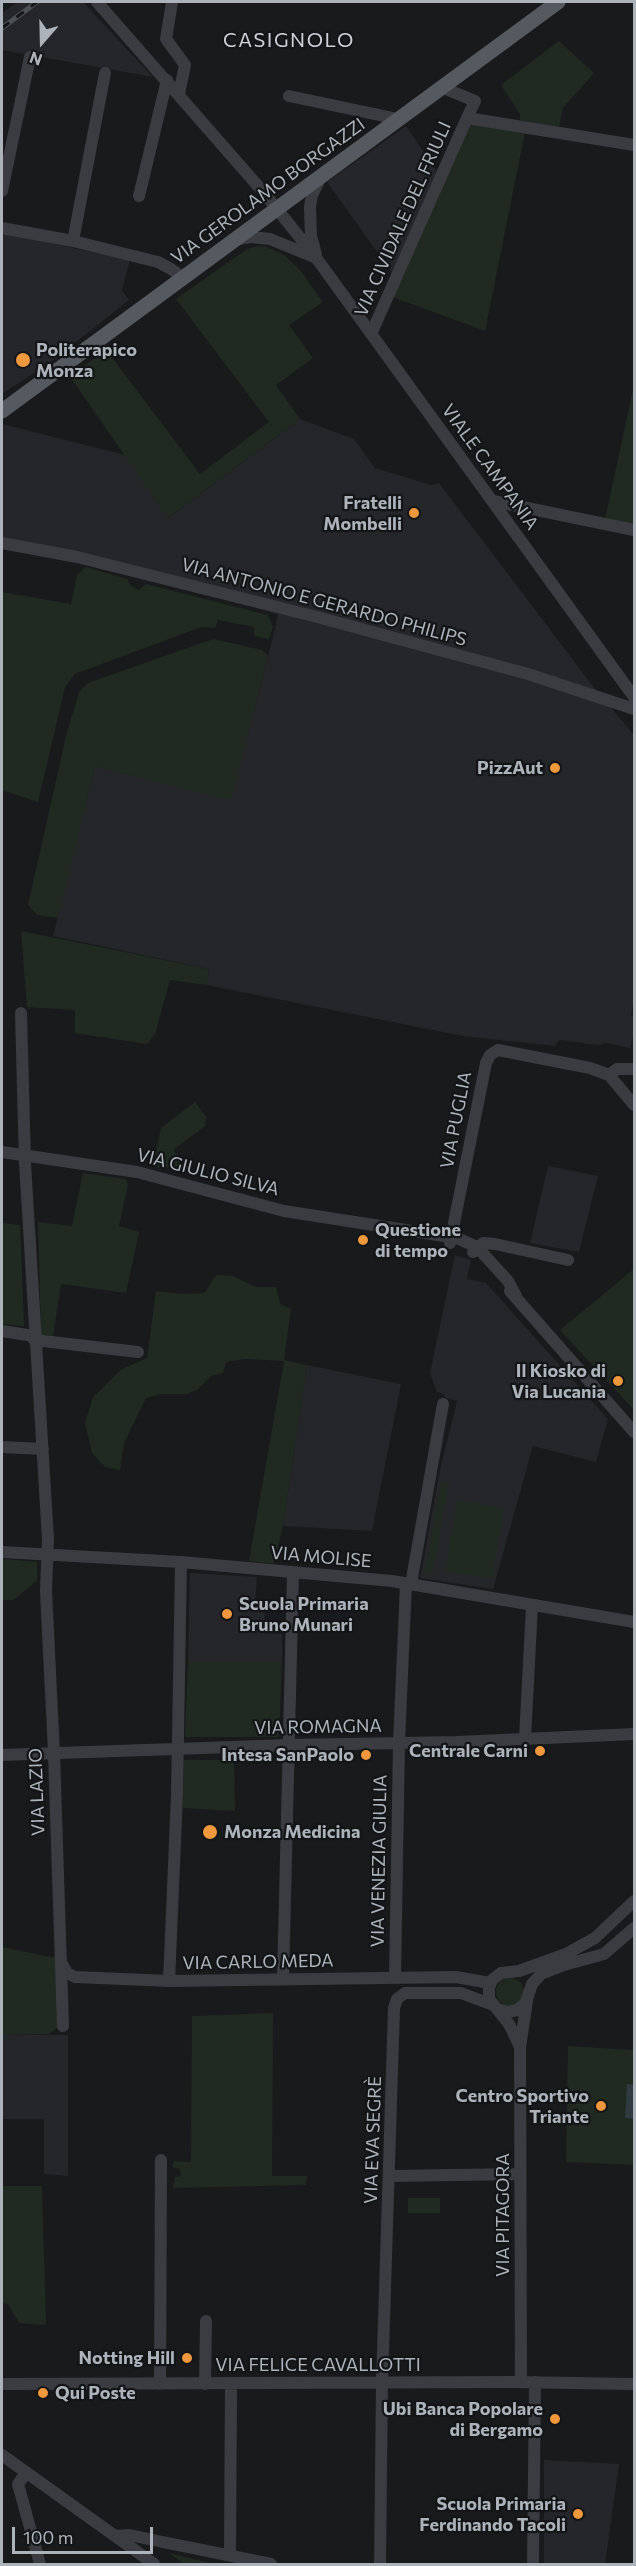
<!DOCTYPE html>
<html>
<head>
<meta charset="utf-8">
<style>
	body { margin:0 }
	#map { position:relative; width:636px; height:2566px; overflow:hidden; background:#191a1c; font-family:Commissioner,sans-serif }
	canvas { display:block }
	.frame { position:absolute; inset:0; border:3px solid #acb3bb; pointer-events:none }
	.north { position:absolute; left:12px; top:12px; width:60px; height:60px; -webkit-text-stroke:4px #141517; paint-order:stroke; rotate:200deg; font-size:16px; font-weight:700; line-height:24px; text-align:center; color:#acb3bb }
	.north::after { content:''; display:block; margin:auto; width:21px; height:27px; background:#acb3bb; clip-path:polygon(50% 0,100% 100%,50% 72%,0 100%) }
	.scale { position:absolute; left:12px; top:2527px; width:141px; height:27px; box-sizing:border-box; border:3px solid #acb3bb; border-top:0; padding-left:8px; font-size:18px; line-height:21px; white-space:nowrap; color:#acb3bb; -webkit-text-stroke:4px #141517; paint-order:stroke }
</style>
</head>
<body>
<div id="map">
<canvas width="636" height="2566"></canvas>
<div class="frame"></div>
<div class="north">N</div>
<div class="scale">100 m</div>
</div>
<script>
const ctx = document.querySelector('canvas').getContext('2d');
ctx.lineJoin = 'round';
function fill(path, color) { ctx.fillStyle = color; ctx.fill(path, 'evenodd'); }
const toPath = rows => new Path2D(rows.map(r => 'M' + r).join(''));
function strokePath(path, color, width, dash) { ctx.strokeStyle = color; ctx.lineWidth = width; ctx.lineCap = dash ? 'butt' : 'round'; ctx.setLineDash(dash || []); ctx.stroke(path); }
function label(font, color, halo, rows, align = 'center') {
  ctx.font = font + ' Commissioner,sans-serif'; ctx.lineWidth = 4.5; ctx.setLineDash([]); ctx.textBaseline = 'middle'; ctx.strokeStyle = halo; ctx.fillStyle = color; for (const [text, x, y, turn = 0] of rows) {
    ctx.save(); ctx.translate(x, y); ctx.rotate((+turn || 0) * Math.PI / 180); ctx.textAlign = isNaN(turn) ? turn : align; if (halo) ctx.strokeText(text, 0, 0); ctx.fillText(text, 0, 0); ctx.restore();
  }
}
fill(toPath([
	[18,2,83,2,153,77,2,50,2,13],
	[406,126,438,173,393,274,327,182],
	[2,233,130,260,122,290,129,300,51,362,2,394],
	[300,419,354,439,375,468,431,485,439,483,592,685,634,735,634,999,631,1015,634,1018,634,1032,630,1048,606,1043,598,1045,559,1040,555,1046,463,1036,207,985,209,969,53,936,95,766,231,799,276,625,279,604,87,554,2,537,2,424,125,455,168,518],
	[548,1166,598,1176,579,1252,530,1243],
	[455,1255,471,1260,467,1279,486,1283,608,1419,596,1462,533,1446,493,1589,420,1578,440,1470,457,1401,444,1397,444,1394,437,1392,430,1373],
	[307,1365,401,1384,372,1531,283,1526],
	[190,1573,257,1577,255,1605,265,1605,264,1633,282,1634,282,1661,188,1661],
	[2,2035,68,2035,68,2176,44,2174,44,2119,2,2119],
	[544,2460,619,2464,605,2564,544,2564]
]), '#252629');
fill(toPath([
	[559,41,594,73,563,108,559,127,520,120,520,114,501,85],
	[468,122,525,132,485,331,390,296],
	[258,246,267,247,284,255,300,270,323,302,289,325,313,358,276,385,300,419,168,518,69,375,107,351,200,474,269,422,176,299,247,249],
	[634,385,634,525,605,519],
	[86,567,127,579,132,587,139,590,146,584,268,615,273,627,269,639,254,636,254,627,218,620,215,628,201,627,75,674,65,687,38,802,2,790,2,592,71,604,77,575],
	[213,639,262,650,268,656,231,800,95,766,58,918,37,915,28,905,66,736,79,692,88,683],
	[21,931,209,969,207,985,170,980,155,1034,147,1044,75,1033,75,1010,27,1007],
	[195,1102,206,1117,205,1126,173,1150,186,1163,184,1170,153,1166,161,1128],
	[83,1173,125,1179,128,1184,119,1226,139,1232,126,1293,61,1284,53,1336,41,1335,38,1222,72,1226],
	[2,1223,20,1225,24,1326,2,1324],
	[634,1269,634,1410,560,1330],
	[216,1275,233,1276,256,1287,276,1287,280,1304,291,1309,284,1360,307,1365,283,1526,274,1564,249,1561,284,1361,245,1359,226,1362,223,1373,211,1376,198,1389,187,1394,161,1394,146,1398,124,1443,120,1470,105,1467,92,1453,85,1423,93,1397,122,1369,147,1358,156,1291,181,1294,205,1293],
	[441,1481,449,1482,433,1573,425,1572],
	[457,1500,504,1508,492,1579,445,1571],
	[2,1559,37,1562,37,1581,13,1600,2,1600],
	[188,1661,282,1661,279,1737,185,1737],
	[184,1760,234,1760,235,1811,183,1808],
	[2,1947,56,1958,58,2027,49,2034,2,2035],
	'496 1992a14 14 0 1 1 28 0a14 14 0 1 1-28 0Z',
	[273,2013,272,2176,307,2176,306,2185,173,2188,175,2177,181,2176,180,2169,172,2167,174,2161,191,2162,192,2016],
	[568,2046,634,2050,634,2165,566,2162],
	[2,2186,42,2186,46,2325,19,2323,8,2304,2,2303],
	[408,2198,440,2198,440,2213,408,2213],
	[169,2553,214,2564,184,2564]
]), '#212a21');
fill(toPath([
	[627,2084,634,2085,634,2119,625,2118]
]), '#2f3b40');
strokePath(toPath([
	[97,2,265,194,317,259,634,697],
	[172,2,166,39,185,65,179,94],
	[441,87,475,101,467,118],
	[289,96,398,119],
	[2,191,30,57],
	[139,196,167,80],
	[2,228,73,241,158,262,171,269,183,278],
	[238,239,251,237,270,239,314,257],
	[73,241,105,73],
	[316,254,311,236,310,207,312,195,320,179],
	[371,334,467,118,634,145],
	[493,501,634,530],
	[2,543,77,557,317,617,528,674,634,709],
	[21,1013,25,1163,48,1539,46,1591,54,1753,63,2026],
	[609,1075,617,1069,634,1069],
	[2,1152,137,1172,284,1211,457,1238,477,1247,508,1281,516,1296],
	[450,1243,486,1063,490,1055,498,1050,590,1068,609,1075,634,1105],
	[473,1252,483,1243,495,1244,568,1260],
	[510,1291,634,1432],
	[2,1331,34,1336],
	[34,1340,138,1352],
	[2,1447,43,1449],
	[2,1552,181,1562,392,1581,634,1622],
	[411,1584,443,1404],
	[525,1738,532,1606],
	[2,1755,289,1745,457,1742,634,1734],
	[62,1964,67,1973,75,1977,169,1981,456,1977,490,1983],
	[283,1978,293,1573],
	[395,1978,399,1743,406,1583],
	[169,1981,177,1795,181,1562],
	[497,2009,507,2012,518,2010,526,2002,532,1984,541,1974,564,1965,604,1954,634,1928],
	[520,2047,509,2024,489,1999,489,1988,492,1980,501,1973,519,1971,566,1954,595,1938,634,1901],
	[390,2176,520,2174],
	[521,2382,520,2047,527,2001],
	[2,2384,513,2382,634,2384],
	[160,2384,161,2160],
	[205,2384,206,2321],
	[2,2455,154,2564],
	[26,2473,18,2484,40,2564],
	[115,2536,130,2535,153,2540,271,2564],
	[230,2555,231,2383],
	[380,2564,382,2383,394,2008,397,1999,405,1993,461,1993,493,2005],
	[533,2564,535,2382]
]), '#3a3c41', 12);
strokePath(toPath([
	[2,411,558,2]
]), '#565a60', 15);
const rail = toPath([
	[2,28,37,2]
]);
strokePath(rail, '#4d5156', 5);
strokePath(rail, '#141517', 3, [9]);
for (const [x, y, r, color] of [
	[23,360,8,"#f0983d"],
	[414,513,6,"#f0983d"],
	[555,768,6,"#f0983d"],
	[363,1240,6,"#f0983d"],
	[618,1381,6,"#f0983d"],
	[227,1614,6,"#f0983d"],
	[540,1751,6,"#f0983d"],
	[366,1755,6,"#f0983d"],
	[210,1832,8,"#f0983d"],
	[601,2106,6,"#f0983d"],
	[187,2358,6,"#f0983d"],
	[43,2393,6,"#f0983d"],
	[555,2419,6,"#f0983d"],
	[578,2514,6,"#f0983d"]
]) { const dot = new Path2D(); dot.arc(x, y, r, 0, 2 * Math.PI); ctx.fillStyle = color; ctx.fill(dot); strokePath(dot, '#141517', 2); }
label('18px', '#acb3bb', '#141517', [
	["VIA GEROLAMO BORGAZZI",268,191,-36],
	["VIA CIVIDALE DEL FRIULI",403,219,-66],
	["VIALE CAMPANIA",490,467,54],
	["VIA ANTONIO E GERARDO PHILIPS",324,602,15],
	["VIA PUGLIA",456,1120,-79],
	["VIA GIULIO SILVA",208,1172,14],
	["VIA MOLISE",321,1557,5],
	["VIA ROMAGNA",318,1727,-1],
	["VIA LAZIO",37,1792,-92],
	["VIA VENEZIA GIULIA",379,1861,-89],
	["VIA CARLO MEDA",258,1962,-1],
	["VIA EVA SEGRÈ",373,2140,-88],
	["VIA PITAGORA",503,2215,-90],
	["VIA FELICE CAVALLOTTI",318,2365]
]);
label('bold 18px', '#acb3bb', '#141517', [
	["Politerapico",36,350,"left"],
	["Monza",36,371,"left"],
	["Fratelli",402,503],
	["Mombelli",402,524],
	["PizzAut",543,768],
	["Questione",375,1230,"left"],
	["di tempo",375,1251,"left"],
	["Il Kiosko di",606,1371],
	["Via Lucania",606,1392],
	["Scuola Primaria",239,1604,"left"],
	["Bruno Munari",239,1625,"left"],
	["Centrale Carni",528,1751],
	["Intesa SanPaolo",354,1755],
	["Monza Medicina",224,1832,"left"],
	["Centro Sportivo",589,2096],
	["Triante",589,2117],
	["Notting Hill",175,2358],
	["Qui Poste",55,2393,"left"],
	["Ubi Banca Popolare",543,2409],
	["di Bergamo",543,2430],
	["Scuola Primaria",566,2504],
	["Ferdinando Tacoli",566,2525]
], 'right');
ctx.letterSpacing = '1.5px';
label('20px', '#cdd1d7', '#141517', [
	["CASIGNOLO",289,40]
]);
ctx.letterSpacing = '0px';
</script>
</body>
</html>
